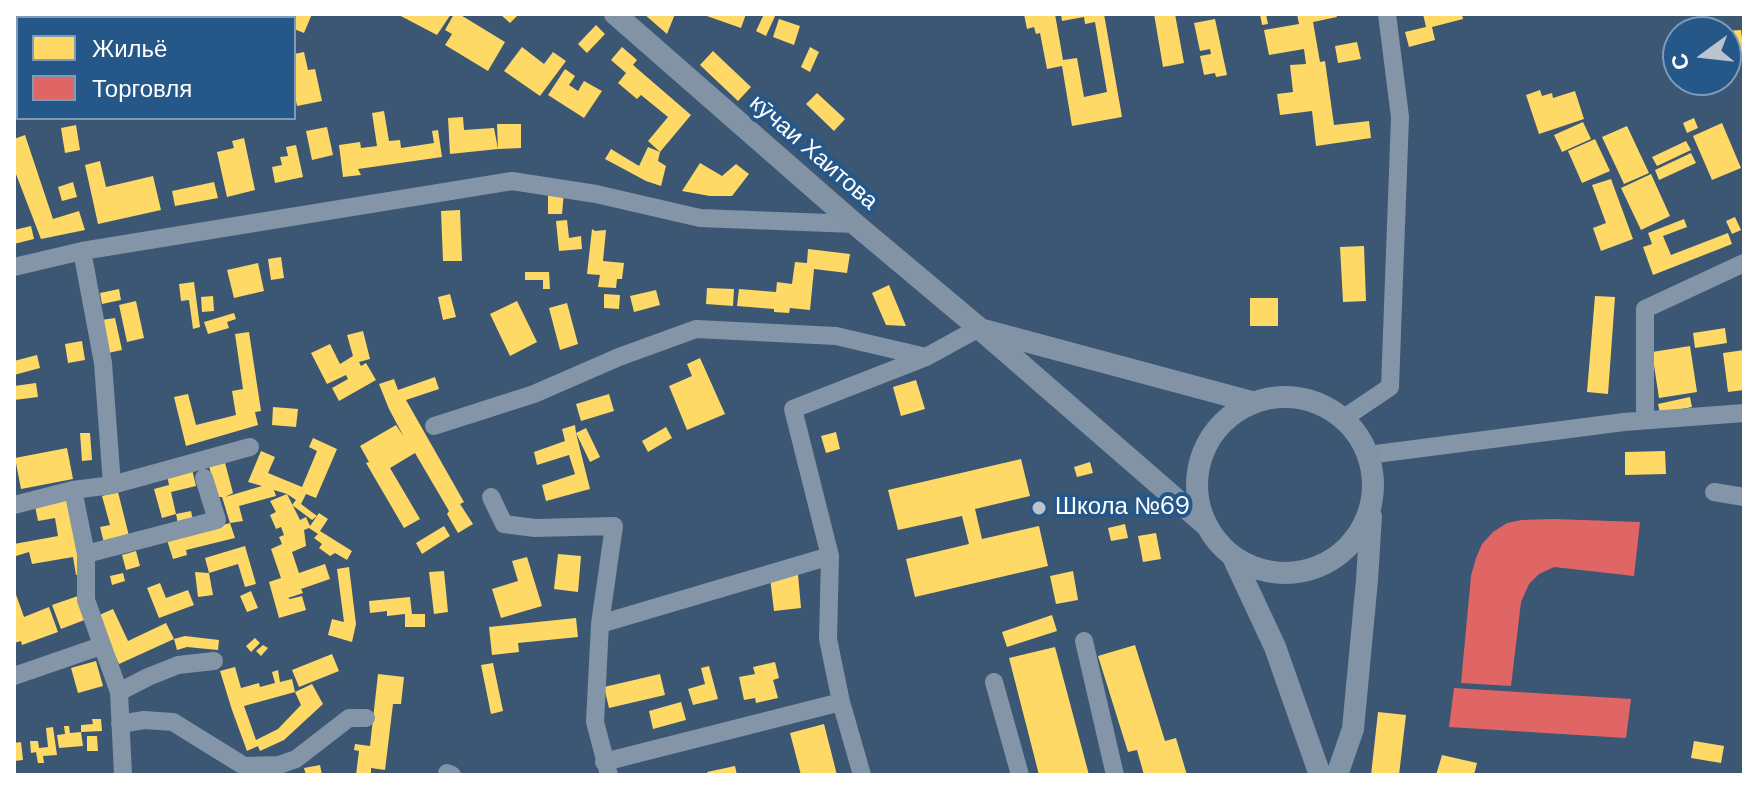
<!DOCTYPE html>
<html>
<head>
<meta charset="utf-8">
<style>
	body { margin:0 }
	#map { position:relative; width:1758px; height:789px; overflow:hidden; background:#3c5773; font-family:"DM Sans",sans-serif }
	canvas { display:block }
	.frame { position:absolute; inset:0; border:16px solid #fff; pointer-events:none }
	.legend { position:absolute; left:16px; top:16px; width:280px; height:104px; box-sizing:border-box; background:#265789; border:2px solid #7d9ab8; margin:0; padding:10px 14px; list-style:none; font-size:24px; color:#fff }
	.legend li { display:flex; align-items:center; gap:16px; height:40px }
	.legend b { width:40px; border:2px solid #7d9ab8 }
	.north { position:absolute; left:1662px; top:16px; width:80px; height:80px; box-sizing:border-box; background:#265789; border:2px solid #7d9ab8; border-radius:50%; rotate:255deg; font-size:22px; font-weight:700; line-height:32px; text-align:center; color:#fff }
	.north::after { content:''; display:block; margin:auto; width:28px; height:36px; background:#bbc4ce; clip-path:polygon(50% 0,100% 100%,50% 72%,0 100%) }
</style>
</head>
<body>
<div id="map">
<canvas width="1758" height="789"></canvas>
<div class="frame"></div>
<ul class="legend">
<li><b style="height:22px;background:#ffd966"></b>Жильё</li>
<li><b style="height:22px;background:#e06666"></b>Торговля</li>
</ul>
<div class="north">С</div>
</div>
<script>
const ctx = document.querySelector('canvas').getContext('2d');
ctx.lineJoin = 'round';
function fill(path, color) { ctx.fillStyle = color; ctx.fill(path, 'evenodd'); }
const toPath = rows => new Path2D(rows.map(r => 'M' + r).join(''));
function strokePath(path, color, width, dash) { ctx.strokeStyle = color; ctx.lineWidth = width; ctx.lineCap = dash ? 'butt' : 'round'; ctx.setLineDash(dash || []); ctx.stroke(path); }
function label(font, color, halo, rows, align = 'center') {
  ctx.font = font + ' "DM Sans",sans-serif'; ctx.lineWidth = 8; ctx.setLineDash([]); ctx.textBaseline = 'middle'; ctx.strokeStyle = halo; ctx.fillStyle = color; for (const [text, x, y, turn = 0] of rows) {
    ctx.save(); ctx.translate(x, y); ctx.rotate((+turn || 0) * Math.PI / 180); ctx.textAlign = isNaN(turn) ? turn : align; if (halo) ctx.strokeText(text, 0, 0); ctx.fillText(text, 0, 0); ctx.restore();
  }
}
fill(toPath([
	[244,14,266,14,264,18,253,18],
	[288,14,312,14,304,33,294,29,294,18,286,18],
	[397,14,451,14,437,35],
	[454,14,459,14,505,42,488,71,445,45,452,34,445,30],
	[500,14,519,14,510,23],
	[644,14,675,14,667,34],
	[701,14,746,14,741,28],
	[764,14,776,14,766,36,756,31],
	[1024,14,1055,14,1063,60,1077,58,1084,97,1107,92,1095,22,1085,24,1084,17,1062,21,1061,14,1104,14,1122,117,1072,126,1062,66,1047,69,1040,33,1036,34,1034,27,1027,29],
	[1154,14,1175,14,1184,63,1163,67],
	[1260,14,1266,14,1268,24,1262,25],
	[1297,14,1336,14,1337,17,1313,22,1320,62,1325,61,1334,125,1369,121,1371,138,1316,146,1312,111,1280,115,1277,94,1293,92,1290,65,1306,64,1304,49,1269,55,1264,30,1299,24],
	[1423,14,1462,14,1463,19,1432,27,1435,40,1409,47,1405,32,1426,27],
	[779,19,800,26,794,45,773,37],
	[1215,19,1227,75,1216,77,1215,73,1204,75,1200,56,1211,54,1210,49,1200,51,1194,23],
	[596,25,605,34,587,53,578,44],
	[1741,30,1744,54,1726,56,1726,31],
	[1357,42,1361,59,1338,63,1335,46],
	[18,43,18,88,14,89,14,44],
	[522,47,544,64,553,52,566,61,540,96,504,71],
	[622,47,637,60,633,65,691,115,660,152,658,161,666,166,661,186,646,181,605,159,611,149,639,166,648,147,660,152,648,141,668,117,641,95,637,99,618,83,626,73,611,60],
	[810,47,819,52,810,72,801,67],
	[713,51,751,87,738,101,700,65],
	[304,52,308,70,315,69,322,101,297,106,294,90,294,54],
	[565,69,575,76,569,85,578,91,584,81,602,91,584,118,548,95],
	[1540,90,1542,96,1552,93,1553,98,1575,91,1584,119,1539,134,1526,95],
	[18,91,18,117,16,117,14,92],
	[817,93,845,119,834,131,806,104],
	[384,111,389,141,400,140,401,148,434,143,432,131,438,130,442,157,358,169,361,175,343,177,339,145,360,142,361,148,377,146,372,113],
	[463,117,464,130,494,128,498,149,450,154,448,118],
	[1694,118,1698,128,1687,133,1683,123],
	[1583,122,1591,139,1562,152,1554,135],
	[1722,123,1741,168,1712,180,1693,136],
	[497,124,521,124,521,148,498,149],
	[76,125,80,150,65,153,61,128],
	[1627,126,1649,173,1624,184,1602,137],
	[327,127,333,155,312,160,306,131],
	[25,135,53,219,79,211,85,230,41,239,14,169,14,139],
	[244,138,255,190,227,197,217,152,234,148,232,141],
	[1595,139,1610,171,1582,183,1568,151],
	[1686,141,1691,150,1657,166,1652,157],
	[296,145,303,177,275,183,272,167,282,165,280,157,288,156,286,147],
	[1691,153,1696,163,1659,180,1655,170],
	[100,161,106,187,153,176,161,210,98,224,85,165],
	[700,163,722,176,736,164,749,174,732,196,710,196,682,191],
	[1651,174,1670,216,1641,230,1621,188],
	[1611,179,1633,239,1601,251,1593,228,1606,223,1592,185],
	[73,182,77,197,62,201,58,187],
	[214,182,218,198,175,206,172,191],
	[548,191,564,192,562,214,548,214],
	[460,210,462,261,443,261,441,211],
	[1735,217,1741,230,1732,234,1726,221],
	[1684,219,1687,227,1663,236,1671,255,1728,233,1732,244,1653,275,1643,247,1652,244,1648,233],
	[567,220,569,238,581,236,582,249,559,251,556,221],
	[31,226,34,239,14,244,14,230],
	[592,229,595,231,606,230,603,261,624,263,622,279,617,279,616,288,598,287,600,275,587,274],
	[1364,246,1366,301,1343,302,1340,247],
	[808,249,850,254,847,273,814,269,810,310,790,308,789,313,774,312,774,309,737,306,739,289,776,292,777,282,792,284,795,262,807,263],
	[281,257,284,278,271,280,268,259],
	[258,263,264,291,234,298,227,270],
	[525,272,549,272,550,289,543,289,543,280,525,280],
	[194,282,200,327,193,329,189,300,181,301,179,284],
	[889,285,906,326,886,325,872,293],
	[707,288,734,289,733,306,706,304],
	[119,289,121,300,102,304,100,293],
	[656,290,660,305,634,312,630,296],
	[450,294,456,317,443,320,438,297],
	[604,294,620,295,619,309,604,308],
	[213,296,214,311,202,312,201,297],
	[1595,296,1615,297,1608,394,1587,392],
	[1250,298,1278,298,1278,326,1250,326],
	[136,301,144,338,127,342,119,305],
	[517,301,537,342,510,356,490,314],
	[567,303,578,344,560,350,549,308],
	[234,313,236,319,227,322,229,328,208,334,204,322],
	[115,318,122,350,108,353,101,320],
	[1725,328,1727,343,1695,348,1693,333],
	[363,331,370,359,359,362,361,366,366,363,376,380,339,401,332,388,348,379,346,375,327,384,311,353,330,344,340,364,353,356,347,335],
	[249,332,261,411,255,412,258,425,186,446,174,397,188,394,196,425,236,415,232,391,243,389,235,334],
	[82,341,85,360,68,363,65,344],
	[1690,346,1697,392,1659,398,1652,352],
	[1744,350,1744,390,1728,392,1723,353],
	[37,355,40,368,14,375,14,361],
	[700,358,725,414,687,430,669,386,692,376,687,364],
	[435,377,439,389,406,400,464,502,460,504,473,524,458,533,447,514,449,511,415,453,390,468,420,519,404,528,366,463,369,462,360,446,396,425,404,437,389,409,379,384,394,379,398,390],
	[916,380,925,409,901,416,893,387],
	[36,383,38,397,14,400,14,386],
	[609,394,614,411,581,421,576,404],
	[1690,397,1692,407,1660,413,1658,404],
	[273,407,298,409,296,427,272,425],
	[575,425,576,433,586,428,600,457,590,462,576,433,590,489,546,501,542,485,575,474,569,455,537,465,534,452,565,441,562,429],
	[666,427,672,438,648,452,642,441],
	[836,432,840,449,826,453,821,436],
	[80,433,90,433,92,460,82,461],
	[313,438,337,449,316,498,306,494,301,504,317,516,319,513,328,519,320,531,352,551,347,560,335,553,330,556,319,548,322,544,314,538,318,534,309,528,304,530,306,546,292,552,299,573,325,564,330,579,301,589,303,593,288,598,290,599,302,596,306,610,279,618,269,582,281,578,271,549,282,544,279,537,284,535,281,527,276,529,270,515,276,512,270,501,287,494,274,490,276,496,239,506,243,521,230,523,222,497,218,497,208,463,224,459,233,493,225,497,262,486,248,482,261,451,275,457,268,473,302,487,317,451,309,447],
	[287,494,296,500,292,505,312,520,317,516,310,526,306,517,300,520],
	[67,448,73,479,21,489,15,458],
	[1665,451,1666,474,1625,475,1625,452],
	[1021,459,1030,496,975,509,982,539,1039,526,1048,566,915,597,906,559,969,544,962,516,898,530,888,490],
	[1090,462,1093,473,1077,477,1074,467],
	[192,469,196,486,171,492,176,514,162,518,154,489,169,485,167,475],
	[118,492,129,536,104,543,100,527,110,525,102,496],
	[68,500,83,574,76,575,73,557,32,564,29,552,16,556,14,544,58,536,55,518,38,521,35,506],
	[191,511,193,520,178,524,176,514],
	[230,523,235,538,186,550,187,555,173,559,167,540],
	[1125,524,1128,538,1111,541,1108,528],
	[444,526,450,536,422,554,416,543],
	[1156,533,1161,559,1143,562,1138,536],
	[245,546,256,584,245,587,238,564,209,573,205,558],
	[136,551,140,566,126,570,122,555],
	[558,554,581,556,578,592,554,589],
	[527,557,542,606,501,618,492,589,518,581,512,561],
	[349,567,356,624,352,642,328,635,332,619,344,622,337,569],
	[444,571,448,612,434,614,429,572],
	[1073,571,1078,600,1056,604,1050,576],
	[195,572,209,573,213,595,198,597],
	[123,573,125,581,112,585,110,576],
	[798,574,801,608,774,611,770,578],
	[160,583,166,598,188,590,194,605,159,618,147,588],
	[14,589,24,617,49,607,58,632,22,645,21,641,14,643],
	[251,591,258,608,247,612,240,596],
	[78,596,87,619,61,629,52,605],
	[410,597,412,614,425,614,425,627,405,627,405,614,387,616,387,611,370,613,369,601],
	[113,609,128,641,166,623,174,639,185,636,219,640,218,650,187,647,177,650,174,639,119,664,97,616],
	[1052,615,1057,631,1007,647,1002,632],
	[576,618,578,637,518,643,519,652,492,655,489,627],
	[255,638,260,643,251,652,246,646],
	[263,645,268,648,261,656,256,651],
	[1135,645,1165,741,1176,738,1187,775,1144,775,1137,750,1128,752,1098,656],
	[1055,647,1089,775,1039,775,1009,658],
	[332,654,339,671,299,687,292,670],
	[96,661,103,686,78,693,71,668],
	[775,662,779,678,773,680,778,698,756,703,755,698,744,700,739,677,755,674,753,667],
	[493,663,503,711,491,714,481,665],
	[709,666,718,699,693,705,688,689,705,684,701,668],
	[235,667,241,688,259,683,260,687,275,683,272,672,278,670,280,682,292,679,295,692,244,706,256,740,278,729,301,705,295,692,312,684,323,704,284,740,260,751,258,746,247,751,232,710,220,671],
	[378,674,404,677,401,704,393,704,385,770,371,768,371,775,356,775,359,751,354,750,355,744,370,746],
	[660,674,665,695,609,708,604,687],
	[681,702,686,720,653,729,649,711],
	[1378,712,1406,715,1399,775,1371,775],
	[92,719,101,719,102,731,81,732,81,725,93,724],
	[824,724,837,775,801,775,790,733],
	[64,726,69,726,70,733,81,732,83,746,59,748,57,735,65,734],
	[53,727,57,755,43,756,44,763,38,763,36,752,31,753,30,741,38,741,39,748,48,747,46,728],
	[87,736,97,736,98,751,87,751],
	[1694,741,1724,746,1721,763,1691,758],
	[21,742,23,760,14,761,14,743],
	[1442,755,1477,763,1474,775,1436,775],
	[320,765,322,775,306,775,304,768],
	[735,766,737,775,708,775,707,772]
]), '#ffd966');
fill(toPath([
	[1553,519,1640,522,1634,576,1554,567,1539,574,1529,584,1521,602,1511,686,1461,683,1471,576,1476,558,1482,544,1493,532,1507,523,1522,520],
	[1454,688,1631,699,1626,738,1449,727]
]), '#e06666');
strokePath(toPath([
	[38,18,40,14],
	[273,18,274,14],
	[14,34,18,34],
	[82,251,103,363,112,485],
	[14,267,82,251,512,181,596,194,700,218,855,224],
	[1344,418,1390,387,1400,117,1387,14],
	[1645,420,1645,309,1744,263],
	[434,426,534,394,619,357,696,329,836,336,926,357],
	[1368,455,1624,422,1744,413],
	[73,490,86,554,86,600,119,692,123,775],
	[1714,492,1744,497],
	[491,497,504,524,535,528,614,526,600,624],
	[14,505,73,490,112,485,250,447],
	[86,554,217,520,204,478],
	[1084,641,1115,775],
	[14,676,101,646],
	[994,682,1020,775],
	[119,692,148,677,178,665,214,661],
	[841,702,862,775],
	[120,724,144,720,173,722,244,766,279,765,296,759,349,718,366,718],
	[604,762,841,702,828,639,830,556,793,409,926,357,979,328],
	[447,773,452,775],
	[609,775,595,722,600,624,830,556]
]), '#8395a7', 18);
strokePath(toPath([
	[615,14,855,224,979,328,1207,526],
	[984,330,1252,402],
	'1197 485a88 88 0 1 1 176 0a88 88 0 1 1-176 0Z',
	[1233,557,1275,647,1320,775],
	[1337,775,1353,729,1367,580,1371,516]
]), '#8293a6', 22);
for (const [x, y, r, color] of [
	[1039,508,8,"#bbc4ce"]
]) { const dot = new Path2D(); dot.arc(x, y, r, 0, 2 * Math.PI); ctx.fillStyle = color; ctx.fill(dot); strokePath(dot, '#265789', 3); }
label('24px', '#fff', '#265789', [
	["кӯчаи Хаитова",813,153,41]
]);
label('24px', '#fff', '#265789', [
	["Школа №69",1055,508]
], 'left');
</script>
</body>
</html>
